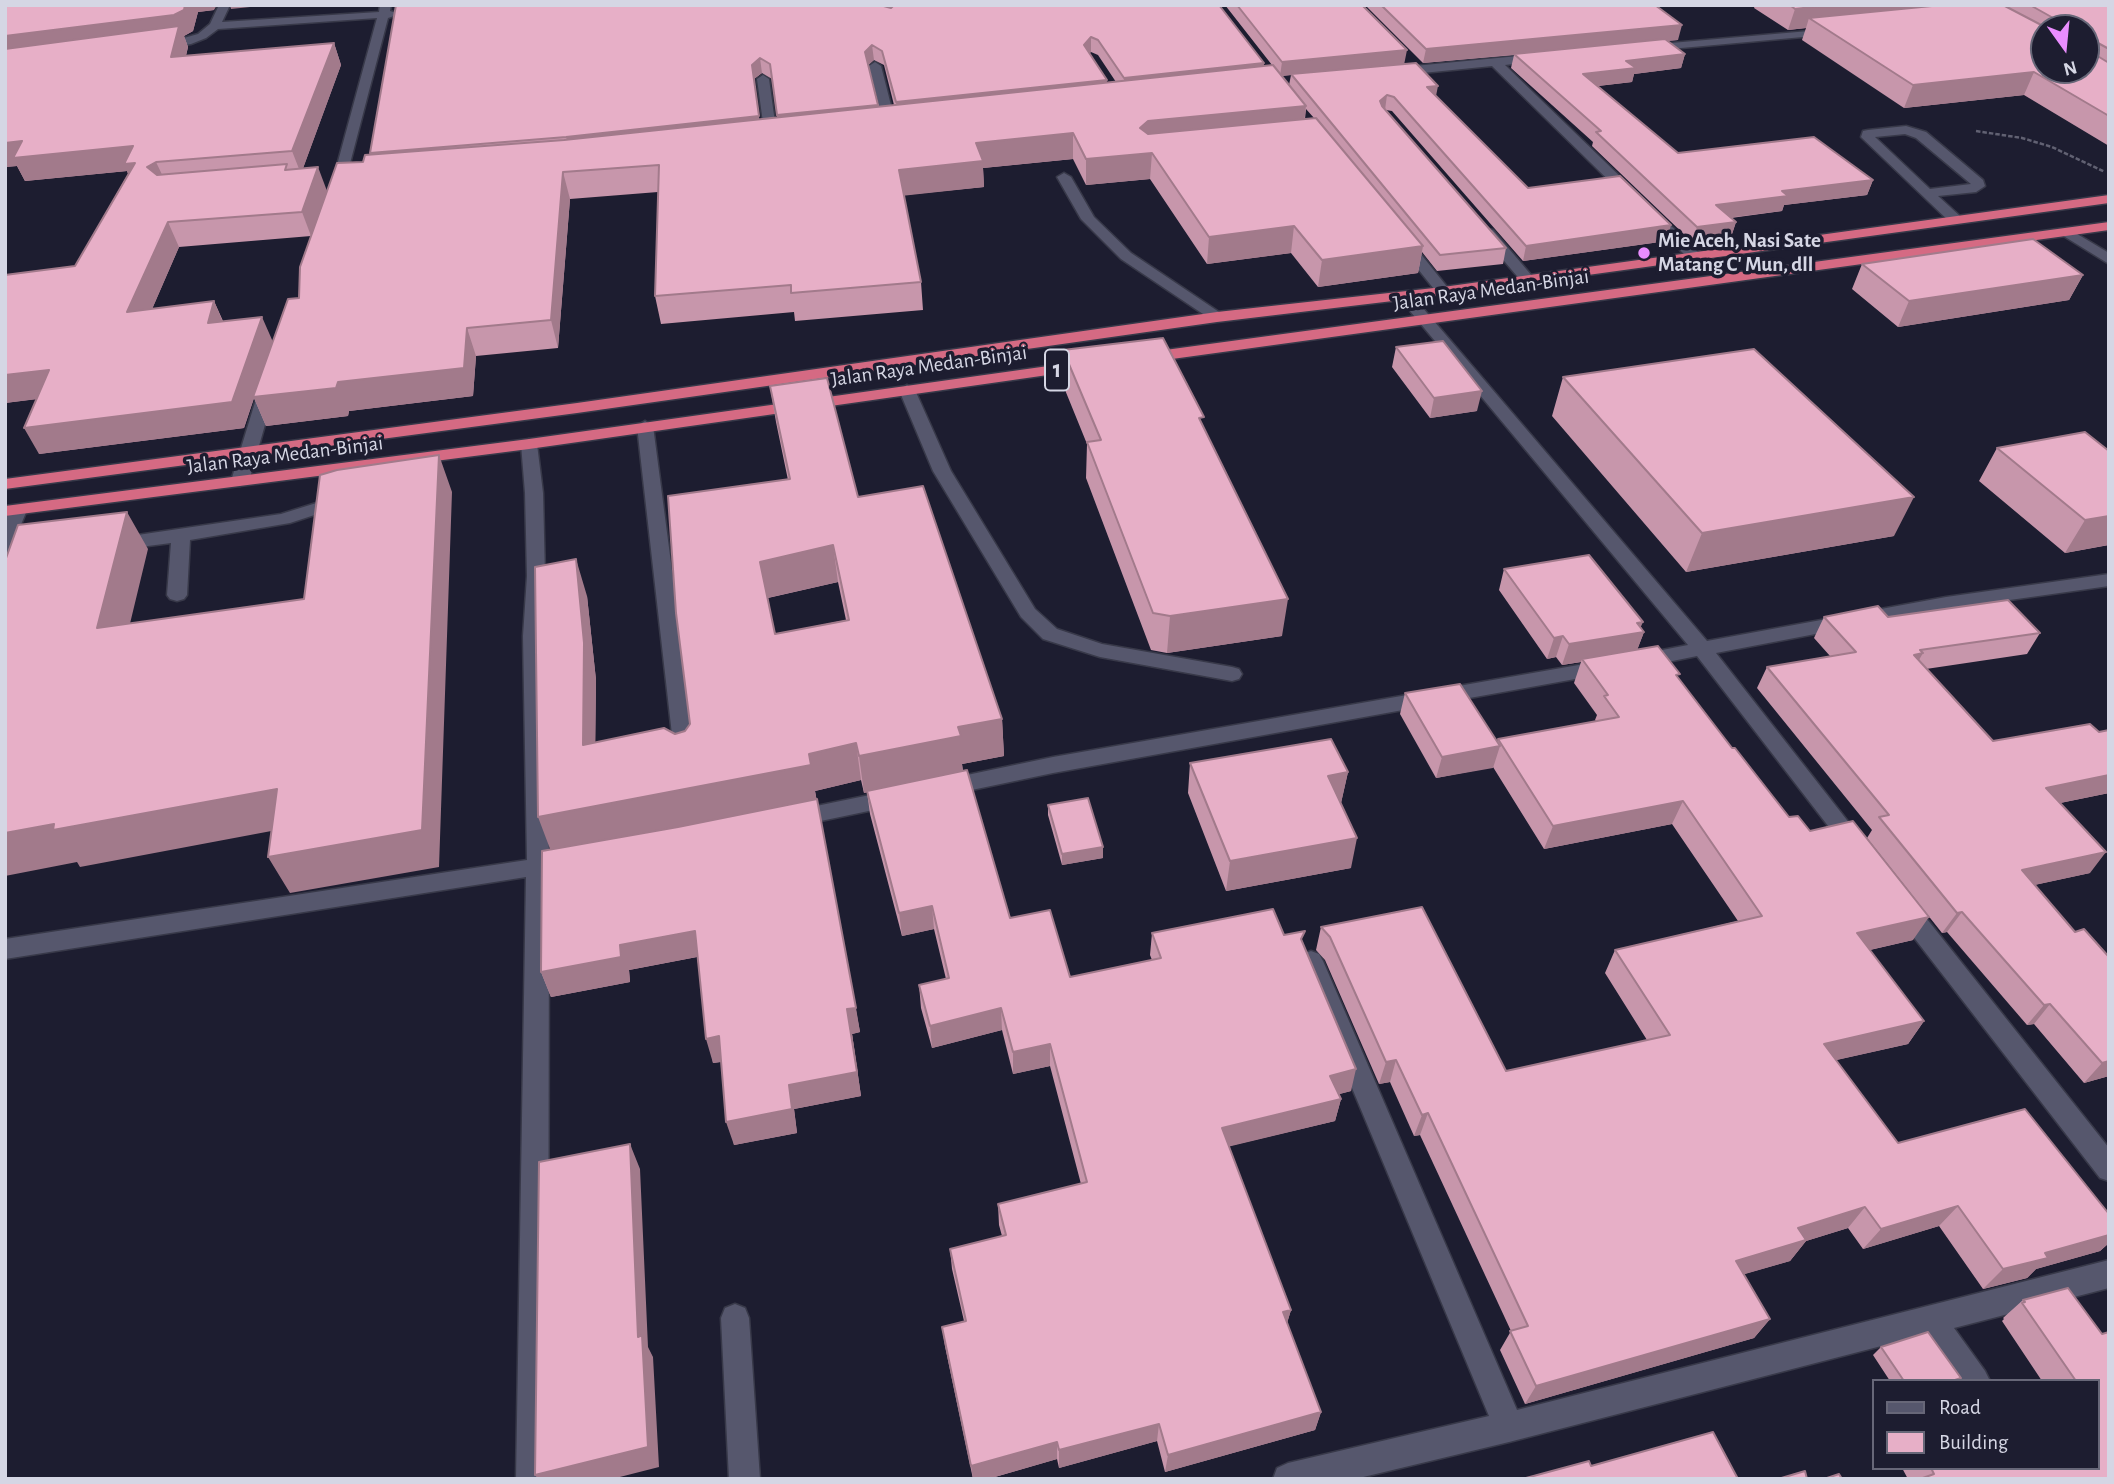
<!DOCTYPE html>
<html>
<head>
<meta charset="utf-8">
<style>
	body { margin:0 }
	#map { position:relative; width:2114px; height:1484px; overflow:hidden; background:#1d1d30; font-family:"Alegreya Sans",sans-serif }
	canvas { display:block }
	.frame { position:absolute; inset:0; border:7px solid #d5d6e4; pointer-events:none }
	.legend { position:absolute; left:1872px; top:1379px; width:228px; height:91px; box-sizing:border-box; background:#1d1d30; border:2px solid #676778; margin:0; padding:9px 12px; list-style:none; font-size:21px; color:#d5d6e4 }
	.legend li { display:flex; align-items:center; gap:14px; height:35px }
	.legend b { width:35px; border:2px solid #676778 }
	.north { position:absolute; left:2030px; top:14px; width:70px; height:70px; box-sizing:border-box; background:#1d1d30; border:2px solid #676778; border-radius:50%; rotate:165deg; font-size:19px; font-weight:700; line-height:28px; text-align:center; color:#d5d6e4 }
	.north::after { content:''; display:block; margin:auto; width:24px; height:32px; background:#e98dfe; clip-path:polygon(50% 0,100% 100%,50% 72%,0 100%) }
</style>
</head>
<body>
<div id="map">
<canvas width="2114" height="1484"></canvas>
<div class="frame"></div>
<ul class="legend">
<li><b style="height:9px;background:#56576d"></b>Road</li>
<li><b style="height:19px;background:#e7afc7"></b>Building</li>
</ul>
<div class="north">N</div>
</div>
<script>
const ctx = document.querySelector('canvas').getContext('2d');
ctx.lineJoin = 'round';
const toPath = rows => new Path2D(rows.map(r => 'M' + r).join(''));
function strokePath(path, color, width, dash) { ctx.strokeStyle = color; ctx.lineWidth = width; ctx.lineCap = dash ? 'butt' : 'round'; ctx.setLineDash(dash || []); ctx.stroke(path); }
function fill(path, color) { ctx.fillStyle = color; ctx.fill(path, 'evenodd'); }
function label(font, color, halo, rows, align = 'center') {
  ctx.font = font + ' "Alegreya Sans",sans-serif'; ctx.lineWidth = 7; ctx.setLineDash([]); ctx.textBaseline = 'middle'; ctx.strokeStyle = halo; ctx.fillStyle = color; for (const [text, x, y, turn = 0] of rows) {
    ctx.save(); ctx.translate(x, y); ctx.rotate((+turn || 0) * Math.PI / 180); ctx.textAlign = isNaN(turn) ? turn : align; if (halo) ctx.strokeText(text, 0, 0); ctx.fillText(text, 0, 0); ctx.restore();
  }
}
const minor = toPath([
	[219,5,230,5,222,22,379,12,380,5,391,5,390,11,400,14,388,18,342,194,332,194,330,191,377,18,218,29,206,38,191,44,158,50,152,47,198,34,210,24,219,5],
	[1832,29,1836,30,1836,34,1648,51,1642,48,1648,45,1832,29],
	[1539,54,1545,58,1543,60,1505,65,1698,252,1700,255,1698,258,1688,258,1492,66,1393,76,1387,72,1393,68,1539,54],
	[875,62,881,66,896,125,894,128,886,128,884,125,869,66,875,62],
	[763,75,769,79,777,137,771,141,765,137,757,79,763,75],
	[1906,126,1926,132,1983,180,1985,186,1976,192,1938,196,1961,217,1961,223,1951,223,1861,137,1863,131,1868,130,1906,126],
	[1905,134,1916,138,1971,184,1930,189,1875,137,1905,134],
	[1064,173,1071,177,1094,217,1131,253,1222,314,1225,317,1222,320,1212,320,1121,259,1081,219,1057,177,1064,173],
	[2067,228,2109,253,2109,264,2062,235,2060,232,2067,228],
	[1488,229,1493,230,1532,276,1534,279,1532,282,1522,282,1483,236,1483,230,1488,229],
	[1403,237,1408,238,1448,288,1450,291,1448,294,1438,294,1398,244,1396,241,1403,237],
	[1405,292,1410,293,1707,641,1946,597,2109,574,2109,586,1946,609,1716,653,1868,847,1865,853,1857,856,1849,853,1697,656,1638,668,1631,666,1628,661,1631,656,1688,645,1400,299,1398,296,1400,293,1405,292],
	[268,381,276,386,249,481,240,486,234,485,231,481,260,386,268,381],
	[907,385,915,390,951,471,1035,609,1057,629,1102,644,1232,667,1239,669,1242,674,1239,679,1232,681,1100,657,1043,639,1021,617,933,471,899,390,907,385],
	[645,421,653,426,697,761,694,766,686,769,678,766,675,761,637,426,645,421],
	[529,439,537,444,543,493,545,576,543,636,549,856,568,853,576,856,579,862,576,868,549,874,548,1479,516,1479,526,877,5,959,5,939,527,860,523,636,527,576,525,493,521,444,529,439],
	[342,495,348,496,351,500,348,504,290,523,190,540,187,595,184,599,177,601,170,599,167,595,171,543,117,550,108,544,117,538,281,514,342,495],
	[18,505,27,510,13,544,15,548,43,550,45,554,43,558,5,559,5,520,12,506,18,505],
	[1607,660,1614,662,1617,667,1614,672,1053,773,943,796,935,794,932,788,935,782,943,780,1053,757,1607,660],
	[894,790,902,792,905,798,902,804,792,827,784,825,781,819,784,813,792,811,894,790],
	[1903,897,1911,899,2109,1148,2109,1181,2100,1178,1895,913,1891,906,1895,899,1903,897],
	[1311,951,1319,954,1323,961,1517,1410,2109,1260,2109,1288,1954,1328,1985,1371,1990,1381,1957,1381,1924,1335,1509,1442,1355,1479,1273,1479,1277,1468,1288,1463,1489,1416,1299,961,1303,954,1311,951],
	[735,1304,745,1308,749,1318,760,1479,729,1479,721,1318,725,1308,735,1304]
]);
const highway = toPath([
	[2109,195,2109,203,1443,295,1217,322,577,413,5,489,5,479,577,403,1217,312,1443,287,2109,195],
	[2109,222,2109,230,1143,363,1135,358,1143,353,2109,222],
	[1091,360,1097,362,1099,365,1097,368,529,449,5,516,5,506,529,439,1091,360]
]);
strokePath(minor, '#383949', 3);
strokePath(highway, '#383949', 3);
strokePath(toPath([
	[1976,131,2022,138,2052,147,2105,172]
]), '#616172', 2.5, [4.5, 2]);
fill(minor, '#56576d');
fill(highway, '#d56a83');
fill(toPath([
	[5,5,214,10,198,12,193,31,184,36,188,47,186,56,334,43,341,65,303,168,327,191,371,155,370,153,880,6,891,8,892,5,1219,5,1264,63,1263,66,1272,65,1225,5,1362,5,1404,64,1528,188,1667,241,1523,261,1392,111,1386,110,1506,248,1503,264,1437,271,1422,252,1418,273,1318,287,1291,253,1207,264,1150,179,1086,185,1073,159,983,168,984,187,904,195,921,282,923,310,795,321,794,312,661,324,655,296,658,192,570,199,558,348,476,356,473,396,349,411,348,416,266,426,254,398,244,428,39,454,36,399,5,403,5,275,75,266,128,174,127,171,25,181,17,166,5,167],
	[1091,52,1098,55,1116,82,1107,83,1089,53],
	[874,60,884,65,894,105,879,107,868,65],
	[762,73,772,79,777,117,759,119,754,79],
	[1291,75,1289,85,1282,76],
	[1306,109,1314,118,1305,119],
	[311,236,299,298,273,342,223,321,214,301,152,309,179,247],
	[1365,5,1655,5,1678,40,1666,41,1685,54,1681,68,1634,74,1632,82,1598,86,1678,153,1873,180,1867,195,1784,205,1782,211,1731,218,1736,222,1731,237,1692,242,1592,146,1593,142,1511,68,1514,55,1423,63],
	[1755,5,2109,5,2109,146,2024,95,1904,108,1802,40,1806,28,1788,30,1754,8],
	[2044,28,2086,28,2044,70],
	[1862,264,2083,275,2069,300,1898,327,1852,289],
	[1396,347,1477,411,1430,418,1392,367],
	[1063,350,1203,426,1282,636,1167,653,1151,650,1086,478,1087,444,1063,385],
	[1563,377,1894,536,1686,572,1552,416],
	[770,386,858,497,1002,719,1004,756,962,764,963,771,1010,918,1070,977,1152,960,1150,955,1152,933,1284,935,1302,942,1351,1091,1339,1094,1341,1099,1335,1121,1229,1146,1291,1310,1287,1323,1321,1412,1315,1430,1165,1472,1157,1441,1059,1468,1057,1459,988,1479,973,1479,945,1346,942,1327,964,1321,952,1269,950,1249,1002,1236,999,1225,998,1204,1081,1184,1050,1066,1013,1074,1002,1030,932,1048,921,1008,919,985,946,979,934,929,902,936,870,814,867,792,864,793,861,780,815,791,860,1032,852,1034,861,1096,794,1109,797,1133,734,1145,721,1062,713,1063,697,957,629,970,630,982,551,997,541,972,550,850,587,596,596,680,595,743,675,734,685,731,690,724,788,480,776,422],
	[838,582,846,620,775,634,768,598],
	[1997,448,2109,451,2109,545,2065,553,1979,481],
	[1504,569,1641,627,1644,632,1637,650,1678,678,1732,748,1789,817,1810,831,1913,940,1870,950,1924,1021,1908,1044,1836,1060,1898,1143,2109,1214,2109,1243,2100,1251,2036,1269,2027,1278,1983,1289,1939,1226,1863,1249,1848,1228,1806,1241,1790,1261,1744,1274,1770,1319,1754,1338,1525,1404,1500,1350,1511,1331,1420,1135,1414,1136,1390,1082,1379,1084,1325,960,1316,950,1321,927,1506,1071,1647,1040,1605,973,1615,950,1738,921,1672,824,1544,849,1493,767,1436,778,1400,714,1405,693,1497,742,1498,739,1596,721,1595,720,1597,715,1574,683,1581,662,1562,665,1556,657,1547,659,1499,590],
	[1824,617,1888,617,2040,633,2027,654,1926,669,1993,741,2099,732,2109,730,2109,793,2060,803,2090,873,2034,885,2075,932,2109,957,2109,1076,2084,1083,2034,1024,2027,1025,1947,932,1942,933,1867,838,1872,830,1757,688,1767,667,1830,656,1814,638],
	[1190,763,1348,772,1341,803,1351,868,1226,891,1188,793],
	[1048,805,1103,847,1103,858,1062,865,1048,815],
	[2023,1300,2102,1334,2109,1479,1908,1479,1902,1468,2098,1468,2098,1381,2042,1381,2002,1321,2004,1319,2003,1318],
	[1881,1347,1961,1378,1958,1381,1890,1381,1873,1355]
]), '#c796ab');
fill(toPath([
	[185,5,217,5,214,10,198,12,193,31,184,36,188,47,180,79,5,59,5,36],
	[230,5,269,5,231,9],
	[1828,5,1986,5,1809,18,1806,28,1788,30,1795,9],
	[1682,25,1678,40,1423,63,1426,49],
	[1091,37,1091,52,1084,59,1084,45],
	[334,43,341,65,301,174,292,151],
	[2098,43,2087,65,2086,65,2086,47],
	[872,45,874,60,866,67,865,52],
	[1407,50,1404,65,1280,76,1282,62],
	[1685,54,1681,68,1634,74,1632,82,1580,88,1583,74,1626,61],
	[760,58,762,73,754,79,761,132,570,152,566,137,752,65],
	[1264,63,1262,78,1123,93,1124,78],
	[2034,72,2024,95,1904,108,1913,85],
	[1107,80,1106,95,897,117,896,102],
	[1438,86,1435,101,1427,87],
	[1387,95,1385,110,1380,101],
	[878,105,880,120,779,130,777,115],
	[1306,106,1303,132,1147,146,1140,128,1148,121],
	[1073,133,1073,159,983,168,984,187,901,196,899,170,976,143],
	[22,141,133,146,146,187,135,188,127,171,25,181,17,166,5,167,5,143],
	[1152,153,1150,179,1086,185,1086,159],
	[156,162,167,185,147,167],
	[318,167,327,191,311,236,302,212],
	[563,172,570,199,558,348,551,320],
	[1873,180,1867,195,1784,205,1782,211,1711,220,1716,205,1782,191],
	[168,222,179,247,140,337,127,312],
	[1736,222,1731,237,1692,242,1697,227],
	[1671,225,1667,241,1523,261,1526,246],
	[1294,226,1291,253,1207,264,1209,237],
	[1423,246,1418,273,1318,287,1322,260],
	[2083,275,2069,300,1898,327,1909,301],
	[214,301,225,327,208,323],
	[262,317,273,342,338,382,467,328,476,356,473,396,349,411,348,416,266,426,254,398,244,428,39,454,24,428],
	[49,370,63,396,5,403,5,375],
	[1482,391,1477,411,1430,418,1434,398],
	[439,455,452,492,439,867,290,893,268,857],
	[1914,497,1894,536,1686,572,1702,533],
	[127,512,148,549,120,665,97,628],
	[2109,516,2108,545,2065,553,2085,520],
	[833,545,838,582,767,598,760,562],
	[576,559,587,596,596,680,595,782,583,745],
	[1288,599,1282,636,1167,653,1170,616],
	[1643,622,1638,633,1644,632,1636,653,1582,659,1581,662,1562,665,1569,644],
	[1563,636,1556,657,1547,659,1554,638],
	[1923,653,1911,674,1914,655],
	[1002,719,1004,756,962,764,963,773,864,793,859,756,958,727],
	[856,743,861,780,815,791,817,802,552,854,538,817],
	[1500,746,1493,768,1436,778,1442,757],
	[1348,772,1341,803,1328,776],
	[2109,775,2109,793,2031,809,2046,788],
	[277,789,298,826,80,867,77,862,5,876,5,833,54,824],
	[1683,801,1672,824,1544,849,1553,826],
	[1357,838,1351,868,1226,891,1230,861],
	[1103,847,1103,858,1062,865,1062,854],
	[2106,852,2090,873,2007,891,2022,870],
	[932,906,934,929,902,936,899,913],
	[1962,912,1947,932,1942,933,1957,913],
	[1929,917,1913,940,1843,956,1857,933],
	[695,931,702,956,629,970,630,982,551,997,541,972,620,945],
	[2050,1004,2034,1024,2027,1025,2044,1005],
	[856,1008,860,1032,852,1034,861,1096,794,1109,797,1133,734,1145,726,1122,789,1085,847,1009],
	[1001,1008,1002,1030,932,1048,930,1026],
	[1924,1021,1908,1044,1810,1066,1824,1044],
	[719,1036,726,1061,713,1063,706,1039],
	[1050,1044,1050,1066,1013,1074,1013,1052],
	[1396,1060,1390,1082,1379,1084,1386,1062],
	[2109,1061,2109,1076,2084,1083,2102,1063],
	[1356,1069,1351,1091,1325,1098,1330,1076],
	[1341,1099,1335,1121,1219,1149,1222,1128],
	[1428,1113,1420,1135,1414,1136,1422,1115],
	[630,1144,640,1169,648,1347,653,1357,659,1467,612,1479,538,1479,535,1475,638,1337],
	[1958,1206,1939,1226,1863,1249,1881,1229],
	[1865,1207,1848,1228,1806,1241,1790,1261,1721,1281,1736,1261,1798,1228],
	[2109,1235,2109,1243,2100,1251,2036,1269,2027,1278,1983,1289,2003,1269,2045,1253],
	[1291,1310,1285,1330,1283,1312],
	[1770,1319,1754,1338,1525,1404,1536,1386],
	[1321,1412,1315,1430,1165,1472,1168,1455],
	[1159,1424,1157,1441,1059,1468,1059,1450],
	[1057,1442,1057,1459,988,1479,973,1479,971,1466]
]), '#a27a8b');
const building = toPath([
	[5,5,185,5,184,10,174,15,5,36,5,5],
	[396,5,880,5,891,8,894,5,1219,5,1264,63,1124,78,1098,40,1091,37,1084,45,1107,80,896,102,882,51,872,45,865,52,878,105,777,115,770,64,760,58,752,65,759,116,566,137,370,153,396,5],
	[1237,5,1362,5,1407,50,1282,62,1237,5],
	[1381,5,1655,5,1682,25,1426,49,1381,5],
	[1790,5,1828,5,1795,9,1790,5],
	[1942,5,2003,5,2047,28,2044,28,2044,70,2086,70,2086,49,2109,63,2109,116,2034,72,1913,85,1809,18,1942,5],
	[2030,5,2109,5,2109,49,2098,43,2086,47,2086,28,2055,28,2055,19,2030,5],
	[179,26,171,57,334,43,292,151,156,162,147,167,157,175,287,164,285,170,318,167,302,212,168,222,127,312,214,301,208,323,262,317,232,402,24,428,49,370,5,375,5,275,75,266,135,163,124,164,133,146,13,158,22,141,5,143,5,49,179,26],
	[1665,39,1685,54,1626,61,1636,68,1583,74,1678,153,1814,137,1873,180,1782,191,1788,196,1716,205,1736,222,1697,227,1596,132,1601,131,1514,54,1665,39],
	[1416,63,1438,86,1427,87,1528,188,1620,176,1671,225,1526,246,1394,97,1387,95,1380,101,1382,106,1506,248,1440,255,1291,74,1416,63],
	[1273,65,1306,106,1148,121,1140,128,1148,134,1316,118,1423,246,1322,260,1294,226,1209,237,1152,153,1086,159,1073,133,976,143,983,161,899,170,921,282,791,293,791,285,655,296,659,165,563,172,551,320,467,328,464,368,338,382,336,388,253,397,288,299,299,298,300,267,337,163,363,162,365,155,564,140,1273,65],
	[2033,239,2083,275,1909,301,1862,264,2033,239],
	[1163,338,1204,417,1199,418,1288,599,1170,616,1153,613,1087,442,1101,440,1063,350,1163,338],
	[1443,341,1482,391,1434,398,1396,347,1443,341],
	[1754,349,1914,497,1702,533,1563,377,1754,349],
	[827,378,858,497,923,486,1002,719,958,727,961,736,859,756,856,743,809,754,811,765,538,817,535,567,576,559,584,643,583,745,664,728,675,734,685,731,690,724,676,613,668,496,790,479,770,386,827,378],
	[833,545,849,620,775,634,760,562,833,545],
	[2085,432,2109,451,2109,516,2085,520,1997,448,2085,432],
	[439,455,422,830,268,857,277,789,53,830,54,824,5,833,5,561,18,525,127,512,97,628,304,599,320,475,337,470,439,455],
	[1589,555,1643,622,1637,623,1644,632,1569,644,1563,636,1554,638,1504,569,1589,555],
	[2008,600,2040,633,1920,650,1923,653,1914,655,1993,741,2090,724,2099,732,2109,730,2109,775,2046,788,2106,852,2022,870,2075,932,2084,929,2109,957,2109,1061,2102,1063,2050,1004,2044,1005,1962,912,1957,913,1879,817,1889,815,1767,667,1856,652,1824,617,1878,606,1888,617,2008,600],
	[1658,646,1680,674,1676,675,1732,748,1735,748,1789,817,1798,816,1810,831,1853,821,1929,917,1857,933,1924,1021,1824,1044,1898,1143,2025,1109,2109,1214,2109,1235,2045,1253,2048,1258,2003,1269,1958,1206,1881,1229,1865,1207,1798,1228,1806,1240,1736,1261,1770,1319,1536,1386,1510,1331,1528,1326,1428,1113,1422,1115,1396,1060,1386,1062,1330,937,1321,927,1422,907,1506,1071,1670,1035,1615,950,1762,916,1683,801,1553,826,1498,739,1619,717,1604,696,1608,695,1582,659,1658,646],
	[1460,684,1500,746,1442,757,1405,693,1460,684],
	[1331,739,1348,772,1328,776,1357,838,1230,861,1190,763,1331,739],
	[967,770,1010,918,1050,910,1070,977,1161,958,1152,933,1273,909,1284,935,1305,931,1301,939,1356,1069,1330,1076,1341,1099,1222,1128,1291,1310,1283,1312,1321,1412,1168,1455,1159,1424,1059,1450,1057,1442,971,1466,942,1327,966,1321,950,1249,1006,1235,998,1204,1087,1182,1050,1044,1013,1052,1001,1008,930,1026,919,985,949,978,932,906,899,913,867,791,967,770],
	[1088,798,1103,847,1062,854,1048,805,1088,798],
	[817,799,856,1008,847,1009,857,1072,789,1085,792,1109,726,1122,719,1036,706,1039,695,931,620,945,621,957,541,972,542,851,678,827,817,799],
	[630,1144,638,1337,642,1335,648,1447,535,1475,539,1162,630,1144],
	[2068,1288,2102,1334,2109,1332,2109,1479,1920,1479,1934,1474,1931,1468,2098,1468,2098,1381,2076,1381,2022,1303,2025,1302,2023,1300,2068,1288],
	[1928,1332,1961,1378,1952,1381,1904,1381,1881,1347,1928,1332],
	[1713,1432,1738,1479,1526,1478,1589,1461,1591,1466,1713,1432],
	[1805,1471,1807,1479,1778,1479,1805,1471],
	[1839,1474,1842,1479,1824,1479,1839,1474]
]);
fill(building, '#e7afc7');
strokePath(building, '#a27a8b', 2);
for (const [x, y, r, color] of [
	[1644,253,7,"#e98dfe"]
]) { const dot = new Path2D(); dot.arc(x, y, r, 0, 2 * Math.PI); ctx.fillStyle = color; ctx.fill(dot); strokePath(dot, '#1d1d30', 2.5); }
label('bold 21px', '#d5d6e4', '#1d1d30', [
	["Mie Aceh, Nasi Sate",1658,241],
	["Matang C' Mun, dll",1658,265]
], 'left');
label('21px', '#d5d6e4', '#1d1d30', [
	["Jalan Raya Medan-Binjai",1491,290,-8],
	["Jalan Raya Medan-Binjai",929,366,-8],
	["Jalan Raya Medan-Binjai",285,455,-7]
]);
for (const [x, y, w] of [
	[1057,370,24]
]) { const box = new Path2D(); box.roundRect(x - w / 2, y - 20.5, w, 41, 5); ctx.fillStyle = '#1d1d30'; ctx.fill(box); strokePath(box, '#d5d6e4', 2); }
label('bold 24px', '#d5d6e4', null, [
	["1",1057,370]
]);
</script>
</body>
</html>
